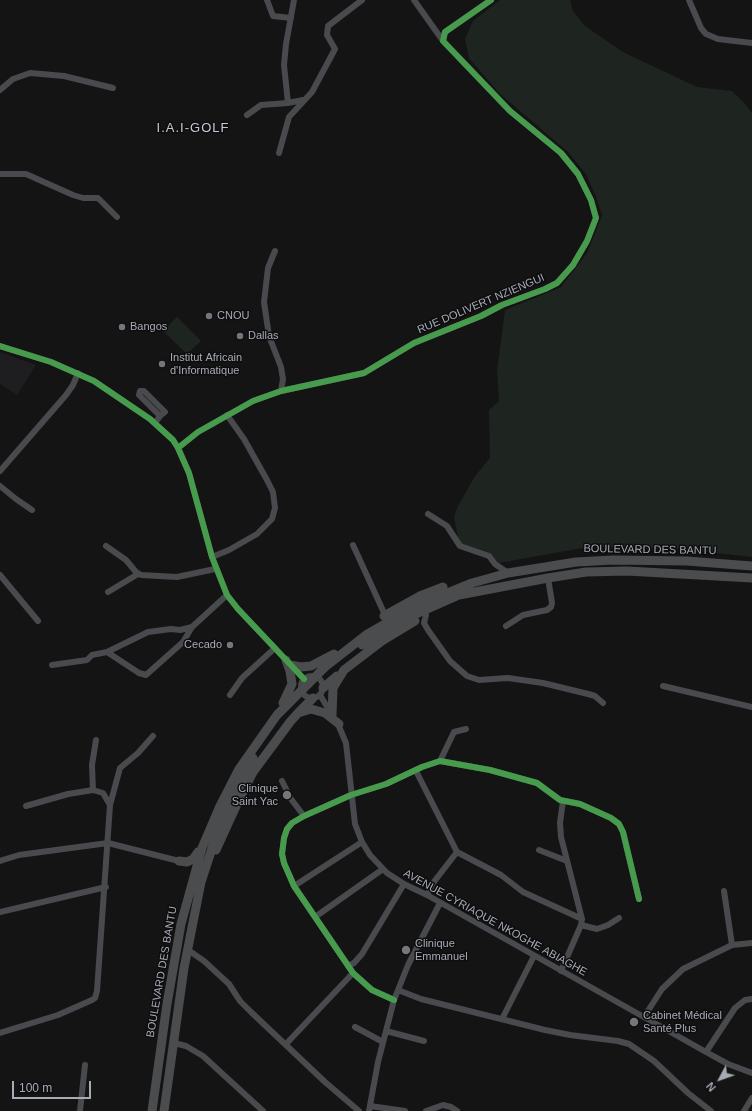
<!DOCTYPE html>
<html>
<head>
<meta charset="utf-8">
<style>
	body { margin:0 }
	#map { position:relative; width:752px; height:1111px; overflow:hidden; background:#141414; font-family:Helvetica,sans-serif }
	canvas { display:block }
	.north { position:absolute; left:700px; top:1059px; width:40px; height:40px; -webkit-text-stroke:3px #0e0e10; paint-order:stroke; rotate:229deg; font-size:11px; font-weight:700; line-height:16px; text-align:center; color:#a7abb3 }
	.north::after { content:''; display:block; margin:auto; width:14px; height:18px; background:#a7abb3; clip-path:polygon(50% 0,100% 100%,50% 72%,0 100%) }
	.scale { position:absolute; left:12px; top:1081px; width:79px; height:18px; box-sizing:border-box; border:2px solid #a7abb3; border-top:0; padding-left:5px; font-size:12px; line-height:14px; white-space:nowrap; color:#a7abb3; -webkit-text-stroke:3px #0e0e10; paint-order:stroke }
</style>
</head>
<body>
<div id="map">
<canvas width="752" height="1111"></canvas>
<div class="north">N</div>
<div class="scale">100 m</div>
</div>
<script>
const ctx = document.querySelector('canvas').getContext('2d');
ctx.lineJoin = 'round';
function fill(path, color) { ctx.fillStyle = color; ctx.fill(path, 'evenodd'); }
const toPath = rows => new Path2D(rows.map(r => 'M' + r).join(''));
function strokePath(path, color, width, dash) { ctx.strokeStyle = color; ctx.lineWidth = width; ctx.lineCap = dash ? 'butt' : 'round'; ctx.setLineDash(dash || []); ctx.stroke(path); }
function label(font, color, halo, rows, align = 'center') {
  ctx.font = font + ' Helvetica,sans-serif'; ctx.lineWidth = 3; ctx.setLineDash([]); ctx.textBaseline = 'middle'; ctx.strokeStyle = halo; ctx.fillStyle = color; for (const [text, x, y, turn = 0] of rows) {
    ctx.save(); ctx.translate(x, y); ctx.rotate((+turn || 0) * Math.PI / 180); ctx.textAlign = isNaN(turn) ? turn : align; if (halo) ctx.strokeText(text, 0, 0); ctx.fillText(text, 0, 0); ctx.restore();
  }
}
fill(toPath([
	[0,352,36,365,17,395,0,384]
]), '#1e1e20');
fill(toPath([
	[500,0,570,0,573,11,585,26,623,52,697,87,732,91,746,105,752,113,752,557,678,549,588,547,499,563,492,557,459,544,454,517,458,506,475,476,490,458,489,410,499,401,497,371,505,310,561,287,587,253,602,215,596,197,586,174,568,152,499,93,469,58,465,39,473,21],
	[177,317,201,341,187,354,163,331]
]), '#1e241f');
strokePath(toPath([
	[267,0,273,16,291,18],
	[414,0,443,41],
	[689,0,701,28,706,34,718,39,752,43],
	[0,90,13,79,30,73,64,76,113,88],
	[288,103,284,65,286,44,294,0],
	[247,115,261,105,288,103,303,100],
	[279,153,289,117,312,92,335,49,327,35,328,26,362,0],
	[0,174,26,174,73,195,83,198,98,198,117,217],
	[275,251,268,268,264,302,269,336,281,367,283,379,281,391],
	[0,346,51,362,94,381,150,419,173,440,178,448,189,473,212,557,227,595,238,609,304,679],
	[155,423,160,416,139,395,140,391,144,391,165,412,160,416],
	[178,448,198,432,253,401,281,391,364,373,414,343,481,316,502,305,545,289,557,283,573,265,587,241,596,218,591,200,578,174,561,153,510,111,443,41,445,32,491,0],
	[0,471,66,395,73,385,78,373],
	[0,486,16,499,32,510],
	[428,514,447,526,460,546,489,556,495,564,508,573],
	[353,545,385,615],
	[106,546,126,560,136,572,141,575,177,577,215,569],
	[212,557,229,550,257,534,272,519,275,508,273,492,267,480,244,439,227,415],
	[0,575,38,621],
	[108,592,138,574],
	[426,615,424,623,428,630,450,661,467,676,479,680,508,678,543,683,588,694,595,696,603,703],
	[506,626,523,615,547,610,551,607,552,603,548,578],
	[107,652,148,632,171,629,180,630,192,627],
	[52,665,87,660,92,655,107,652,139,673,146,675,183,642,192,627,227,595],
	'301 687a11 11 0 1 1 22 0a11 11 0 1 1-22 0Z',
	[663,686,752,707],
	[230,695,242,678,275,648],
	[320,695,332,715],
	[337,722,346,743,355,824,362,842,370,855,387,873,404,884,427,895,706,1052,728,1064,752,1073],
	[440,761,454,732,466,729],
	[416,771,457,852,501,875,523,892,582,919],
	[282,781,291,799,304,816],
	[93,790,92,765,96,740],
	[110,805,120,768,138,753,153,736],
	[539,850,567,861],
	[0,861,19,855,108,843,179,861],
	[294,886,362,842],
	[724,891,732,945],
	[427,895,433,883,457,852],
	[0,912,106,887],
	[315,917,383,869],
	[581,925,597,929,608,925,619,918],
	[188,950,204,961,229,984,240,1001,251,1012,325,1082,359,1111],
	[348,966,354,963,362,954,404,884],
	[561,971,581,925,582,919,561,837,560,823,563,801],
	[398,990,421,999,545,1030,570,1035,618,1041,629,1044,654,1061,688,1093,711,1111],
	[394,1000,372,990,353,973,294,886,284,863,282,854,284,838,287,829,292,823,304,816,351,795,386,784,422,767,440,761,490,770,537,783,560,800,580,804,611,818,619,824,623,832,639,899],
	[644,1017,662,989,683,969,732,945,752,943],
	[502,1019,534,956],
	[355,1027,383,1042],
	[386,1031,424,1041],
	[0,1033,58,1015,92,1000,95,998,97,991,110,805,103,793,93,790,68,794,26,806],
	[174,1043,186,1046,203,1056,263,1111],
	[286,1044,353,973],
	[706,1052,735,1008,745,1000,752,999],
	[370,1106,405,1111],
	[80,1111,85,1065],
	[369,1111,378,1062,394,1000,408,965,440,903],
	[426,1111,443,1105,451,1107,457,1111],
	[744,1111,752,1098]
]), '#494a4d', 6);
strokePath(toPath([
	[384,616,420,596,443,587],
	[362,645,405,619,459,595,548,578,586,572,627,571,752,578],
	[290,665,301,667,311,666,334,654],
	[323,688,337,676],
	[283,703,292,684,290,671,286,660],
	[299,712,313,698],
	[332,715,333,688,344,670,382,641,415,621],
	[216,850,238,802,253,772,290,722,298,713,311,709,325,713,339,724],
	[179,861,187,862,193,859,198,852],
	[152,1111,167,1004,181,924,202,848,220,806,239,769,277,715,325,667,366,635,418,605,472,583,508,573,576,562,613,560,687,561,752,566],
	[164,1111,184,968,201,882,221,821,239,782,253,758]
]), '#4b4c4e', 9);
strokePath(toPath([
	[0,346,51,362,94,381,150,419,173,440,178,448,189,473,212,557,227,595,238,609,304,679],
	[178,448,198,432,253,401,281,391,364,373,414,343,481,316,502,305,545,289,557,283,573,265,587,241,596,218,591,200,578,174,561,153,510,111,443,41,445,32,491,0],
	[394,1000,372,990,353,973,294,886,284,863,282,854,284,838,287,829,292,823,304,816,351,795,386,784,422,767,440,761,490,770,537,783,560,800,580,804,611,818,619,824,623,832,639,899]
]), '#469c4c', 6);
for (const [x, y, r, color] of [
	[209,316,4,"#74767b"],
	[122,327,4,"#74767b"],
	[240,336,4,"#74767b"],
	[162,364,4,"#74767b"],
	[230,645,4,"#74767b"],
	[287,795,5,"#74767b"],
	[406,950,5,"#74767b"],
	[634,1022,5,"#74767b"]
]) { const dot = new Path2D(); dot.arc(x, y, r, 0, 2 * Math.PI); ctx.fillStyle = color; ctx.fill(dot); strokePath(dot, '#0e0e10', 1.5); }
label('11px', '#a7abb3', '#0e0e10', [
	["RUE DOLIVERT NZIENGUI",481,304,-23],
	["BOULEVARD DES BANTU",650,550,1],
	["AVENUE CYRIAQUE NKOGHE ABIAGHE",495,923,29],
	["BOULEVARD DES BANTU",162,972,-80]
]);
label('11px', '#a7abb3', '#0e0e10', [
	["CNOU",217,316],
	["Bangos",130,327],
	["Dallas",248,336],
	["Institut Africain",170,358],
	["d'Informatique",170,371],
	["Cecado",222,645,"right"],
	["Clinique",278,789,"right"],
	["Saint Yac",278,802,"right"],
	["Clinique",415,944],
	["Emmanuel",415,957],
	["Cabinet Médical",643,1016],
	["Santé Plus",643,1029]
], 'left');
ctx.letterSpacing = '1px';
label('13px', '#c7cad0', '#0e0e10', [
	["I.A.I-GOLF",193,128]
]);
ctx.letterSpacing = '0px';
</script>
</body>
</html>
